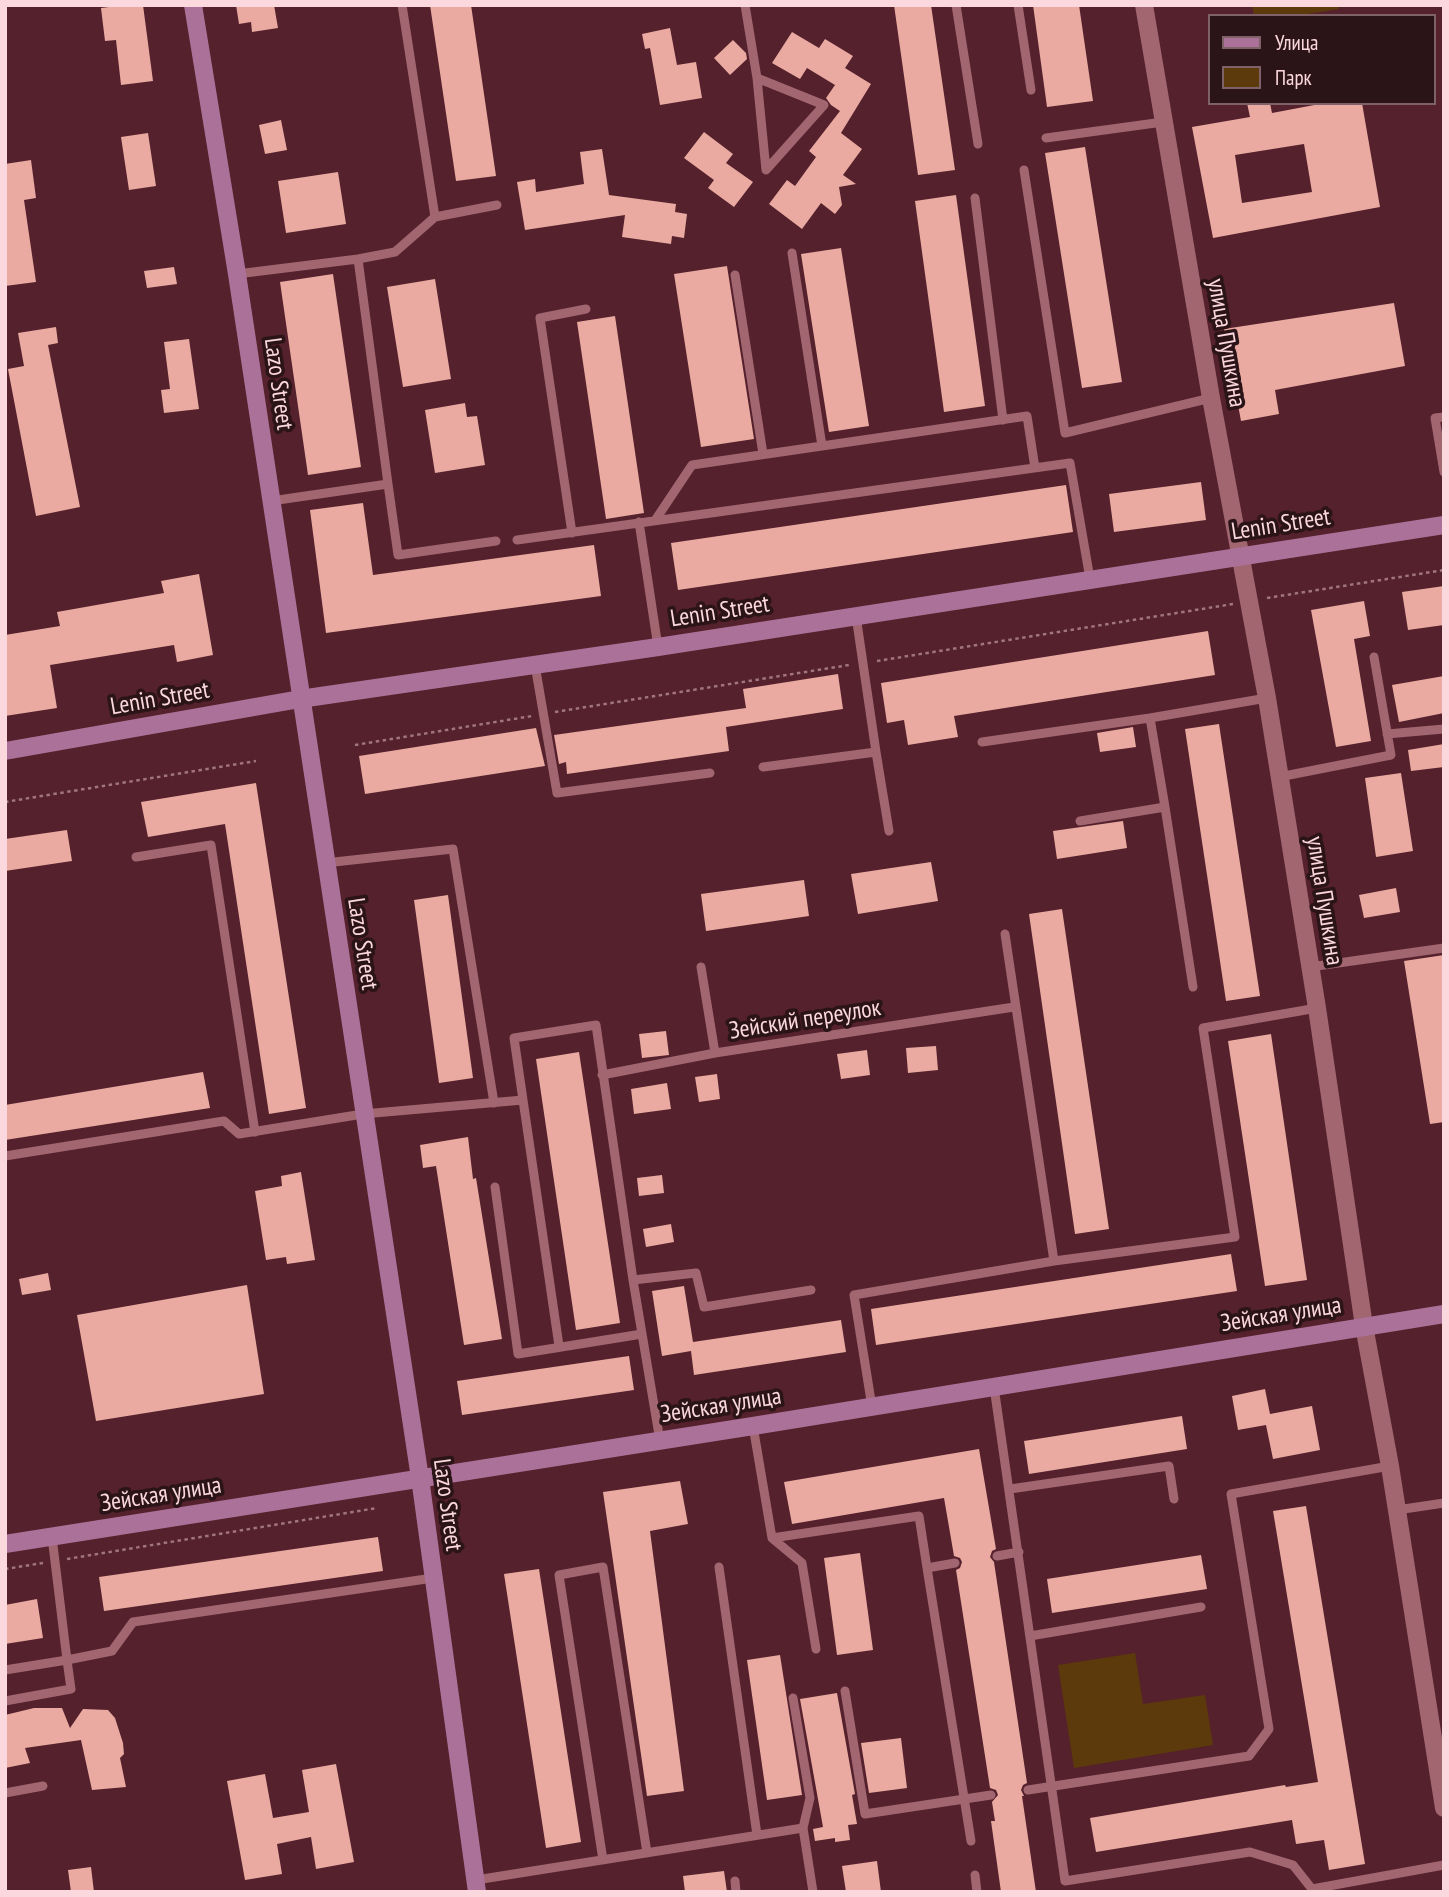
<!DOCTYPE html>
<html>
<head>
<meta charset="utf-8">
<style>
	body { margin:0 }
	#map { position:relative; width:1449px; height:1897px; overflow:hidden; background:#54212c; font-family:"PT Sans Narrow",sans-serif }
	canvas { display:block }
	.frame { position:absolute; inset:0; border:7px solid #fbd8dd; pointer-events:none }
	.legend { position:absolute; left:1208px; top:14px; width:228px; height:91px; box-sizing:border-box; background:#2b1418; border:2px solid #7e6267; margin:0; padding:9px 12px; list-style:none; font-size:21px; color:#fbd8dd }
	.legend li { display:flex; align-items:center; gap:14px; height:35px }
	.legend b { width:35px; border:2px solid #7e6267 }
</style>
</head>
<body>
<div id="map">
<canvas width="1449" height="1897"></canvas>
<div class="frame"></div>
<ul class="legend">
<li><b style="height:9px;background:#ac7198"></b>Улица</li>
<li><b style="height:19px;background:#5d3a0b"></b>Парк</li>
</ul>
</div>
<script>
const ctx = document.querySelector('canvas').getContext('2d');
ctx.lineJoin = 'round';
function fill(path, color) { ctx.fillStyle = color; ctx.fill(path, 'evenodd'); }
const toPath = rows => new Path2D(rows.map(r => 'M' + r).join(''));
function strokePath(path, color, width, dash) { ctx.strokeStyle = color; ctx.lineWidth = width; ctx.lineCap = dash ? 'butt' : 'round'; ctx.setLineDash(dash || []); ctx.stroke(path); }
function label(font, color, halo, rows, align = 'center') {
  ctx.font = font + ' "PT Sans Narrow",sans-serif'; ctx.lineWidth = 7; ctx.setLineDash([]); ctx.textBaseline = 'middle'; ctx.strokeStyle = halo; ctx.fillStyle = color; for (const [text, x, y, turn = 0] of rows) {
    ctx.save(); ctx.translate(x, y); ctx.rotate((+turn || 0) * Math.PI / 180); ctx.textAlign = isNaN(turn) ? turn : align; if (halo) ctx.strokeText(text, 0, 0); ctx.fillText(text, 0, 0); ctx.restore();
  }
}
fill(toPath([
	[1252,5,1338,5,1339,9,1295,16,1254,16],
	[1135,1653,1143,1704,1205,1695,1213,1745,1074,1768,1058,1665]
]), '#5d3a0b');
fill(toPath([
	[125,5,143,5,153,81,121,85,116,40,105,41,101,8],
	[236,5,274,5,278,28,252,32,251,22,239,24],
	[430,5,471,5,496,176,456,181],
	[894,5,931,5,955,170,918,175],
	[1033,5,1079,5,1093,101,1047,107],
	[670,28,677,65,696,62,702,98,660,105,650,48,645,49,642,34],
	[792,32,819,48,825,39,853,56,845,68,871,84,841,133,862,149,843,175,856,184,839,187,842,205,835,214,821,203,802,229,769,204,787,180,795,186,816,157,809,151,840,111,831,105,826,98,835,85,807,68,800,79,772,63],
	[733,40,746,53,747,59,730,75,714,58],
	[1247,103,1270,103,1272,113,1325,103,1362,103,1380,207,1213,238,1192,127,1250,117],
	[1304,144,1312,192,1242,203,1235,155],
	[281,120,287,150,265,154,259,125],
	[704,132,733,154,726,163,753,182,734,207,708,188,714,180,684,158],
	[148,133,156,186,129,190,121,137],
	[1085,147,1122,382,1082,388,1045,153],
	[602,149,609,195,676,204,675,212,687,214,684,238,672,236,671,244,622,237,625,215,525,230,517,182,535,179,536,192,584,184,580,152],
	[31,160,36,198,24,200,36,282,5,286,5,164],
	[338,172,346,224,286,233,278,181],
	[956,195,985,406,944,412,915,201],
	[841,248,869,426,829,432,801,254],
	[727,266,754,439,701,447,674,274],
	[174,267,177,284,147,288,144,271],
	[333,274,361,467,308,475,280,282],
	[435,279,451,379,403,387,387,287],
	[1394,303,1405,366,1275,390,1279,414,1241,421,1224,329],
	[615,316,644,513,606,519,577,322],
	[56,327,58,343,48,345,80,507,36,516,8,369,24,366,18,333],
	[189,339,199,409,164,413,161,390,170,389,164,342],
	[465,403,467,417,477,416,485,465,435,473,425,410],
	[1201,482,1206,520,1114,532,1109,494],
	[1066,485,1073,532,678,590,671,543],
	[363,503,373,575,594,545,601,596,326,633,310,510],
	[199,574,213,655,177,662,174,645,50,665,57,708,5,716,5,635,60,626,57,612,164,593,161,581],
	[1444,586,1444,625,1408,630,1402,592],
	[1364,601,1370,636,1354,639,1371,741,1336,747,1311,610],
	[1208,631,1215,675,954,716,958,737,908,745,904,720,887,723,881,683],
	[838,674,843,709,726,727,729,751,567,774,566,762,559,764,554,735,746,708,743,689],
	[1444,676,1444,713,1399,722,1392,685],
	[1219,724,1260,996,1226,1001,1185,729],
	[1133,727,1136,747,1100,752,1097,733],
	[536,728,545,766,365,794,359,756],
	[1444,744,1444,767,1411,771,1408,750],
	[1401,773,1413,851,1376,857,1365,778],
	[256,783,306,1108,269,1114,225,824,148,837,141,802],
	[1123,821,1127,848,1057,859,1053,831],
	[67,830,72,861,5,871,5,839],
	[931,862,938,901,858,914,851,874],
	[804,880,809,916,706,931,701,894],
	[1396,888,1400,912,1364,918,1359,895],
	[448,895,473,1078,439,1083,414,900],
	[1062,909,1109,1229,1075,1234,1029,914],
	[1444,955,1444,1122,1430,1124,1404,961],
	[666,1031,669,1055,642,1058,639,1034],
	[1271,1034,1307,1280,1265,1286,1228,1041],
	[936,1046,938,1070,908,1073,906,1048],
	[867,1050,870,1075,841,1079,837,1054],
	[579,1052,620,1323,576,1330,536,1059],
	[203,1072,210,1108,5,1140,5,1105],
	[717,1074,720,1099,699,1102,695,1077],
	[667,1083,671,1109,634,1114,631,1089],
	[468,1137,473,1179,476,1178,502,1339,464,1345,436,1166,423,1168,420,1145],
	[301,1172,315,1260,287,1264,286,1257,266,1260,255,1191,282,1186,281,1176],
	[662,1175,664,1193,639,1196,637,1178],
	[671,1224,674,1242,646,1247,643,1229],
	[1231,1254,1237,1291,876,1345,871,1309],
	[48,1273,51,1290,22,1295,19,1279],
	[247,1285,264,1394,96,1421,77,1315],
	[684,1286,693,1342,841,1320,846,1352,694,1375,691,1351,662,1356,652,1291],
	[629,1356,634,1390,462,1415,457,1381],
	[1265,1389,1270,1414,1312,1406,1320,1450,1273,1459,1266,1425,1238,1430,1232,1396],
	[1182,1416,1187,1449,1029,1474,1024,1441],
	[979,1449,996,1549,992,1551,990,1557,994,1562,1027,1783,1023,1785,1021,1790,1024,1796,1022,1796,1036,1892,1001,1892,991,1821,995,1821,992,1802,998,1795,996,1790,990,1788,956,1570,960,1568,962,1562,960,1558,954,1556,944,1498,792,1524,784,1482],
	[680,1481,688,1524,650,1531,684,1791,647,1796,603,1492],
	[1306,1506,1365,1864,1329,1870,1324,1840,1296,1844,1292,1820,1096,1852,1090,1818,1285,1785,1286,1787,1318,1782,1273,1511],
	[378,1537,383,1571,104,1611,99,1577],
	[860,1553,873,1650,837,1655,824,1558],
	[1201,1555,1207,1589,1052,1613,1047,1579],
	[539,1569,581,1842,546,1848,504,1574],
	[37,1599,43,1638,5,1644,5,1605],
	[780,1655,802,1795,767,1800,747,1660],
	[837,1693,855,1794,852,1795,857,1824,848,1825,850,1840,835,1842,835,1838,815,1841,813,1829,823,1827,800,1699],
	[34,1708,62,1708,70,1728,83,1709,108,1710,115,1718,123,1743,124,1754,120,1758,126,1787,92,1790,81,1740,25,1748,30,1763,5,1768,5,1715],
	[901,1738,907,1788,869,1793,861,1743],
	[336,1764,354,1862,316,1869,311,1837,277,1844,282,1874,245,1880,227,1781,265,1774,273,1818,309,1812,302,1770],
	[877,1861,881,1892,846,1892,842,1866],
	[91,1867,94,1892,71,1892,68,1870],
	[724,1871,727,1892,685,1892,683,1876]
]), '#eaaaa1');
strokePath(toPath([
	[1267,598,1444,570],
	[877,661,1233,604],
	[555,712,849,665],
	[355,745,532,716],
	[5,802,256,761],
	[67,1559,377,1508],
	[5,1569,43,1563]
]), '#a0757d', 2.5, [3.5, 3.5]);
strokePath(toPath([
	[745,5,757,78,766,170,824,105,757,78],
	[956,5,978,144],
	[1018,5,1031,90],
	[1046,138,1163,122],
	[1024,170,1065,433,1211,398],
	[975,198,1003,420],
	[435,217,497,205],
	[792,253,822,446],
	[237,274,358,259,395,252,435,217,402,5],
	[735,275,763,454],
	[1444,417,1435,418,1444,472],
	[388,484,398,555,496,541],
	[271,501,388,484,358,259],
	[656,519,692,465,1027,416,1035,468],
	[639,522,658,647],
	[572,533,540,318,586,309],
	[517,540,1070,463,1090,579],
	[535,665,557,793,710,773],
	[1387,734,1444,729],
	[982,742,1150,718],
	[876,752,889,831],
	[763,767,876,752,856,616],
	[1279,777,1391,755,1374,657],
	[1165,807,1193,987],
	[1080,821,1165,807,1150,718,1267,698],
	[136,857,211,845,255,1132],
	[325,863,453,849,494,1103],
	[1005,934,1054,1261],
	[701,967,715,1053],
	[1310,967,1444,948],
	[602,1075,715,1053,1014,1007],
	[523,1100,559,1346],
	[5,1156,224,1121,239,1134,363,1114,523,1100,514,1038,596,1025,633,1280],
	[495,1187,518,1354,642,1334],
	[994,1387,1065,1881,1250,1852,1293,1865,1312,1889,1444,1865],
	[872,1407,854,1295,1054,1261,1235,1237,1203,1028,1317,1008],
	[753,1426,772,1538,919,1516,927,1568,955,1563],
	[660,1441,633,1280,696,1273,704,1307,811,1290],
	[1010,1489,1169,1466,1174,1499],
	[1397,1510,1444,1503],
	[52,1537,67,1660,112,1651,133,1622,433,1578],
	[772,1538,802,1563,816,1649],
	[997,1556,1019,1552],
	[719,1567,757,1835],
	[927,1568,971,1841],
	[1030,1636,1201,1607],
	[5,1670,67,1660,71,1689,5,1701],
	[845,1691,865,1814,991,1795],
	[1028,1790,1249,1756,1269,1729,1231,1494,1390,1466],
	[5,1793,43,1786],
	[803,1828,813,1892],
	[603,1860,559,1575,603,1567,647,1853],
	[975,1875,977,1892],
	[476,1880,803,1828,810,1798,793,1698],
	[735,1881,736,1892]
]), '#a16670', 9);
strokePath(toPath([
	[1144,5,1211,398,1267,698,1317,1008,1364,1326,1390,1466,1444,1808]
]), '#a16670', 18);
strokePath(toPath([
	[193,5,237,274,420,1478,477,1892],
	[5,751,300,699,658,647,1444,525],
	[5,1544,753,1426,1444,1314]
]), '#ac7198', 18);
label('24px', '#fbd8dd', '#2b1418', [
	["улица Пушкина",1226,343,80],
	["Lazo Street",278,384,82],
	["Lenin Street",1281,525,-9],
	["Lenin Street",720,612,-9],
	["Lenin Street",160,699,-10],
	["улица Пушкина",1324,901,81],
	["Lazo Street",362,944,81],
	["Зейский переулок",805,1020,-9],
	["Зейская улица",1281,1315,-9],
	["Зейская улица",721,1406,-9],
	["Зейская улица",161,1495,-9],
	["Lazo Street",447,1505,82]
]);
</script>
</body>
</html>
